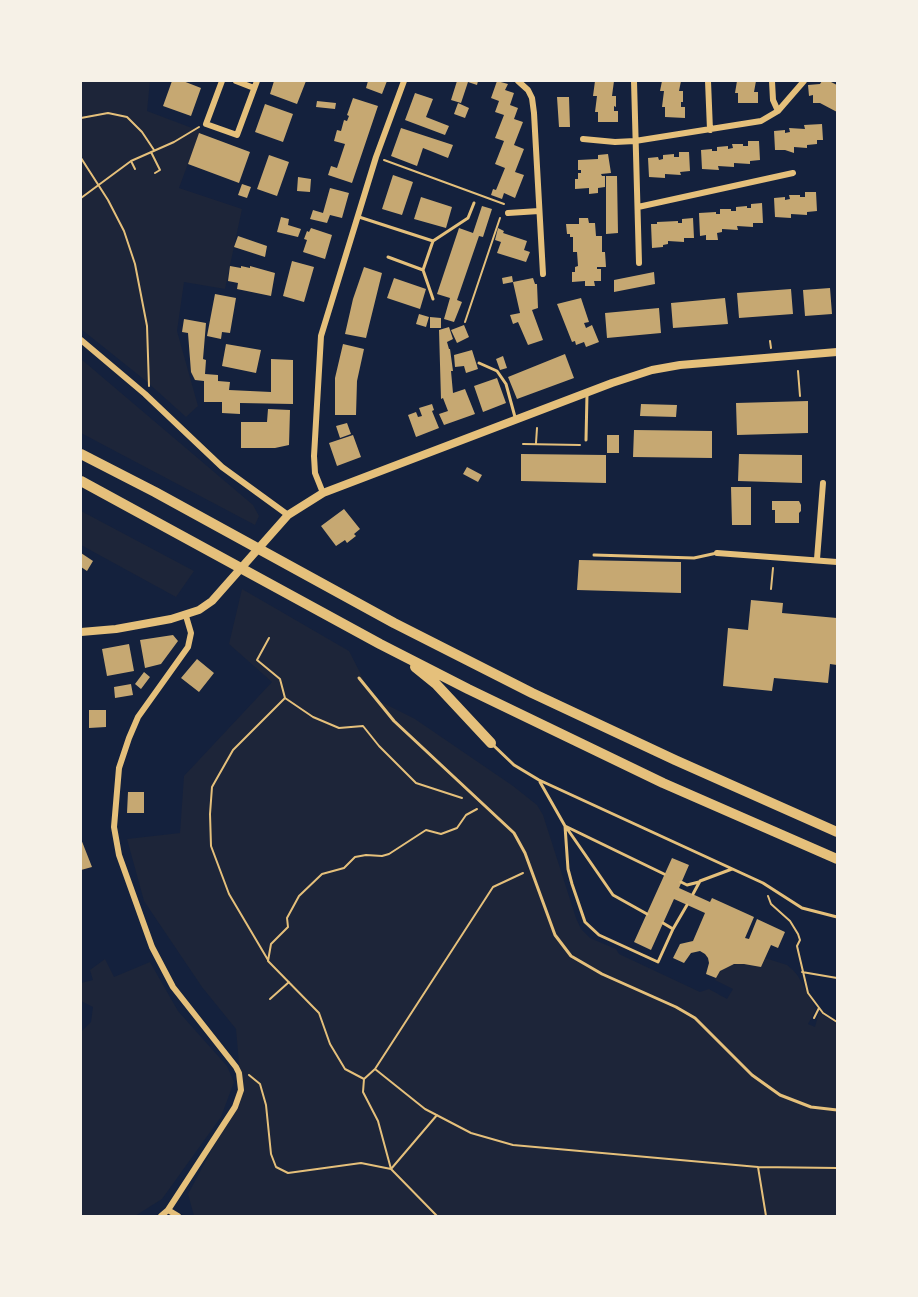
<!DOCTYPE html>
<html>
<head>
<meta charset="utf-8">
<style>
	body { margin:0 }
	#map { position:relative; width:918px; height:1297px; overflow:hidden; background:#14213d; font-family:"Source Sans 3",sans-serif }
	canvas { display:block }
	.frame { position:absolute; inset:0; border:82px solid #f6f1e7; pointer-events:none }
</style>
</head>
<body>
<div id="map">
<canvas width="918" height="1297"></canvas>
<div class="frame"></div>
</div>
<script>
const ctx = document.querySelector('canvas').getContext('2d');
ctx.lineJoin = 'round';
function fill(path, color) { ctx.fillStyle = color; ctx.fill(path, 'evenodd'); }
const toPath = rows => new Path2D(rows.map(r => 'M' + r).join(''));
function strokePath(path, color, width, dash) { ctx.strokeStyle = color; ctx.lineWidth = width; ctx.lineCap = dash ? 'butt' : 'round'; ctx.setLineDash(dash || []); ctx.stroke(path); }
fill(toPath([
	[81,81,150,81,147,111,200,131,179,188,242,209,225,289,184,282,177,331,198,406,186,417,146,381,81,329],
	[81,359,253,505,259,516,255,525,81,433],
	[81,511,194,571,176,597,81,545],
	[242,589,349,651,373,698,415,719,513,786,537,805,543,815,576,918,581,929,590,938,616,949,619,954,700,992,709,989,727,999,733,989,715,980,718,973,727,966,765,958,787,965,793,970,798,976,816,1009,808,1024,815,1027,819,1012,837,1024,837,1216,194,1216,188,1194,232,1112,240,1075,236,1029,202,987,144,901,127,839,180,833,184,776,272,682,229,644],
	[105,959,114,977,150,962,178,1011,227,1066,234,1082,221,1117,162,1199,135,1216,81,1216,81,1032,91,1022,93,1007,81,1001,81,983,93,980,90,970]
]), '#1d2539');
fill(toPath([
	[172,81,183,81,201,88,191,116,163,106],
	[274,81,306,81,297,104,270,94],
	[368,81,387,81,382,94,366,88],
	[457,81,478,81,477,85,468,82,461,103,451,100],
	[497,81,508,84,505,90,514,93,510,105,518,108,514,119,523,122,514,145,524,149,515,172,524,175,515,198,504,193,502,199,491,195,493,189,496,190,505,168,495,164,504,141,495,138,504,115,495,112,499,101,491,98],
	[595,81,614,81,612,96,616,96,616,107,614,106,614,111,618,111,618,122,598,122,598,112,595,112,597,96,593,96],
	[662,81,681,81,679,91,683,91,683,102,681,102,681,107,685,107,685,118,665,117,665,107,662,107,664,91,660,91],
	[737,81,756,81,754,92,758,92,758,103,738,103,738,93,735,93],
	[822,81,829,81,837,85,837,112,820,103,813,103,813,95,809,96,808,85,820,84],
	[415,93,433,99,426,117,449,126,445,135,405,120],
	[557,97,569,97,570,127,559,127],
	[353,98,378,106,352,183,328,175,331,166,337,168,345,144,334,141,337,130,341,131,344,120,347,121,349,116,347,115],
	[317,101,336,103,335,109,316,107],
	[458,103,469,108,465,118,454,114],
	[265,104,293,114,283,142,255,132],
	[822,124,823,140,817,140,817,144,807,145,807,148,794,147,794,153,785,150,775,150,774,131,785,130,785,133,790,132,789,128,805,129,804,125],
	[401,128,453,145,448,158,423,148,417,166,391,156],
	[199,133,250,152,239,183,188,164],
	[748,141,759,141,760,160,750,161,750,164,734,163,734,167,718,166,719,170,702,169,701,150,712,149,712,151,717,151,717,147,728,146,728,149,733,148,732,144,743,144,743,146,748,146],
	[679,152,689,152,690,171,680,172,681,175,665,174,665,178,649,177,648,158,658,157,659,160,663,159,663,155,674,154,674,157,679,157],
	[608,154,611,173,601,174,602,176,605,176,605,187,598,188,598,193,589,194,589,188,575,189,575,179,578,179,578,173,581,173,581,170,578,170,578,160,598,159,598,155],
	[269,155,289,162,277,196,257,189],
	[393,175,413,182,402,215,382,209],
	[606,176,617,176,618,233,606,234],
	[298,177,311,179,310,192,297,191],
	[242,184,251,187,247,198,238,195],
	[330,188,349,193,342,218,330,215,327,223,310,219,313,210,323,213],
	[805,192,816,192,817,211,807,212,807,215,791,214,791,218,775,217,774,198,785,197,785,200,790,199,789,195,800,195,800,197,805,197],
	[421,197,452,207,446,228,414,219],
	[762,203,763,223,753,223,753,227,737,226,738,230,722,229,722,232,717,233,718,240,706,240,706,235,700,236,699,213,716,212,716,214,720,214,720,209,731,209,731,211,736,211,736,207,747,206,747,208,751,208,751,204],
	[482,206,492,209,483,237,479,236,457,300,462,302,454,322,444,319,450,298,437,294,459,228,473,233],
	[281,217,289,219,288,225,301,229,298,237,277,232],
	[579,218,588,218,589,223,595,223,596,236,602,236,602,252,605,252,606,267,597,267,597,269,601,269,601,281,594,281,595,286,585,286,585,281,572,282,572,272,575,272,575,267,578,266,577,252,573,252,573,237,570,237,570,234,567,234,566,224,579,224],
	[693,218,694,238,684,238,684,242,668,241,668,244,663,245,663,247,652,248,651,224,657,224,657,222,678,221,678,223,682,223,682,219],
	[311,228,332,235,325,259,303,252,307,240,304,239,307,231,309,232],
	[498,228,504,231,503,233,527,241,524,250,530,252,526,262,497,253,501,242,495,240],
	[238,236,267,246,265,257,234,247],
	[292,261,314,267,304,302,283,296],
	[230,266,241,268,241,266,250,268,250,266,275,273,271,296,237,289,238,283,228,281],
	[364,267,382,273,366,338,345,334,353,299],
	[654,272,655,284,614,292,614,280],
	[512,276,513,282,533,278,535,284,537,284,538,308,532,310,543,340,528,345,518,322,513,324,510,315,520,313,513,282,503,284,502,278],
	[394,278,426,289,420,309,387,298],
	[830,288,832,314,805,316,803,290],
	[791,289,793,314,739,318,737,293],
	[215,294,236,298,230,333,222,332,221,339,207,336],
	[581,298,589,322,584,323,586,328,592,325,599,342,586,347,584,342,576,345,575,341,572,342,557,304],
	[725,298,728,324,673,328,671,303],
	[659,308,661,333,607,338,605,313],
	[419,314,429,317,426,327,416,324],
	[430,317,441,318,441,328,430,328],
	[184,319,206,323,203,359,206,360,205,374,218,375,218,381,230,382,229,390,271,392,271,359,293,360,293,404,240,403,240,414,222,413,222,402,204,402,204,381,195,380,191,372,188,333,182,332],
	[464,325,469,337,457,343,451,330],
	[449,327,453,339,447,342,449,349,450,349,453,371,451,371,453,393,465,389,475,414,444,425,439,414,448,411,443,398,441,399,439,330],
	[226,344,261,350,256,373,222,366],
	[343,344,364,349,357,381,356,415,335,415,335,378],
	[472,350,478,369,466,373,464,366,455,367,454,355],
	[565,354,574,378,517,399,508,377],
	[503,356,507,368,500,370,496,359],
	[497,378,506,403,483,412,474,386],
	[808,401,808,433,737,435,736,403],
	[432,404,434,410,432,411,439,428,416,437,408,415,416,412,418,417,422,416,419,408],
	[641,404,677,405,676,417,640,416],
	[268,409,290,410,289,445,275,448,241,448,241,422,267,422],
	[347,423,351,434,340,438,336,426],
	[634,430,712,431,712,458,633,457],
	[353,435,361,457,337,466,329,443],
	[607,435,619,435,619,453,607,453],
	[521,454,606,455,606,483,521,481],
	[739,454,802,455,802,483,738,481],
	[467,467,482,475,478,482,463,474],
	[731,487,751,487,751,525,732,525],
	[772,501,799,501,801,505,801,511,799,513,799,523,775,523,775,510,772,510],
	[344,509,360,529,354,534,356,536,347,543,345,540,336,546,321,526],
	[81,553,93,561,87,571,81,567],
	[579,560,681,562,681,593,577,590],
	[751,600,783,603,782,613,837,618,837,665,830,664,828,683,774,678,772,691,723,686,728,628,748,630],
	[173,635,178,641,161,664,145,668,140,640],
	[129,644,134,671,107,676,102,649],
	[197,659,214,673,199,692,181,678],
	[144,672,150,677,141,689,135,684],
	[131,684,133,695,115,698,114,687],
	[89,710,106,710,106,727,89,728],
	[128,792,144,792,144,813,127,813],
	[81,839,92,867,81,870],
	[672,858,689,865,679,888,710,902,712,898,754,917,745,938,749,939,757,919,785,932,778,948,771,945,761,967,744,964,734,964,720,971,716,978,706,974,709,963,708,958,705,954,700,951,691,953,684,963,673,958,680,944,693,941,705,913,674,899,651,950,634,942]
]), '#c6a872');
strokePath(toPath([
	[81,118,108,113,127,117,142,132,154,150],
	[151,152,160,170,155,173],
	[81,158,108,200,124,231,135,264,147,326,149,386],
	[384,160,504,204],
	[131,161,135,169],
	[81,198,131,161,174,142,199,127],
	[465,322,500,218],
	[770,341,771,348],
	[798,371,800,396],
	[536,443,537,428],
	[523,444,580,445],
	[771,589,773,568],
	[269,638,257,660,280,679,285,698,313,717,339,728,363,726,379,746,416,783,462,798],
	[523,873,493,887,375,1069,425,1109,471,1133,513,1145,758,1167,837,1168],
	[768,896,771,904,790,921,798,934,800,940,797,946,808,993,823,1013,837,1022],
	[268,960,229,894,211,846,210,814,212,787,233,750,285,698],
	[802,972,837,978],
	[270,999,289,982],
	[814,1018,819,1008],
	[249,1075,260,1084,266,1105,271,1154,276,1167,288,1173,361,1163,391,1169,437,1216],
	[364,1079,375,1069],
	[758,1167,766,1216],
	[391,1169,378,1121,363,1092,364,1079,345,1069,330,1044,319,1013,268,961,271,944,288,927,287,918,299,896,322,874,344,868,355,857,366,855,382,856,389,854,426,830,441,834,457,828,466,815,477,809],
	[391,1169,437,1115]
]), '#e5c07b', 2);
strokePath(toPath([
	[359,217,433,241,468,218,474,203],
	[433,241,423,270,433,299],
	[388,257,423,270],
	[479,363,497,371,506,384,515,417],
	[586,440,587,394],
	[594,555,694,558,717,553],
	[359,678,394,721,514,833,525,853,555,935,571,956,602,974,676,1007,695,1018,752,1075,780,1095,811,1107,837,1110],
	[492,744,514,765,539,780,763,883,802,908,837,917],
	[540,782,565,826,664,874],
	[565,826,568,869,572,884,585,922,599,935,658,962,673,929,687,905],
	[566,827,613,895,647,914],
	[681,882,687,885,699,882],
	[693,894,700,881,732,869],
	[663,923,673,929]
]), '#e5c07b', 3);
strokePath(toPath([
	[222,81,206,124,237,135,257,81],
	[236,81,254,88],
	[518,81,528,90,532,98,534,113,543,274],
	[634,81,639,263],
	[708,81,710,130],
	[772,81,773,100,778,111],
	[583,139,615,142,635,141,761,121,778,111,804,81],
	[638,207,793,173],
	[508,213,539,211],
	[81,340,145,394,222,467,288,515],
	[323,493,315,473,314,456,321,336,376,157,404,81],
	[717,553,837,562],
	[817,559,823,483],
	[168,1210,178,1216],
	[161,1216,168,1210,235,1107,241,1090,239,1073,236,1067,173,987,152,947,119,855,114,827,119,768,129,738,138,717,188,647,191,633,186,616]
]), '#e5c07b', 6);
strokePath(toPath([
	[81,632,116,629,171,619,199,610,212,601,288,515,323,493,612,383,652,370,680,365,837,352]
]), '#e5c07b', 8);
strokePath(toPath([
	[81,454,155,492,394,623,532,693,675,760,837,832],
	[81,481,380,644,468,689,663,783,837,859],
	[415,667,436,684,491,743]
]), '#e5c07b', 10);
</script>
</body>
</html>
